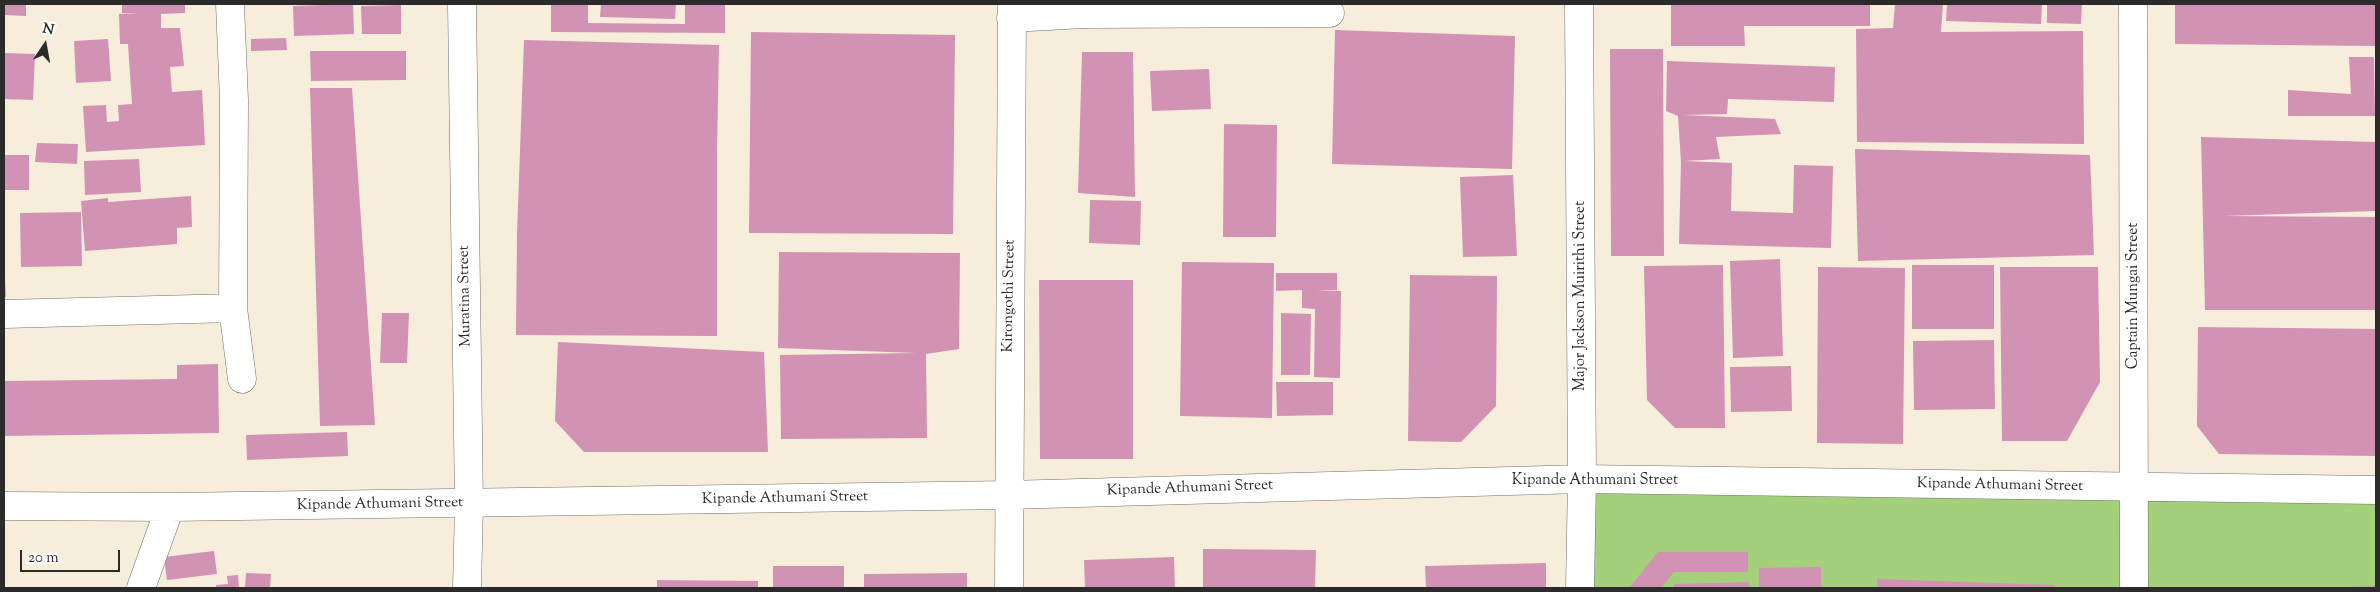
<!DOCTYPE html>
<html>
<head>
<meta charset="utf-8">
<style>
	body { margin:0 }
	#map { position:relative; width:2380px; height:592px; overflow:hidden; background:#f7eddb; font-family:"Sorts Mill Goudy",serif }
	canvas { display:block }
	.frame { position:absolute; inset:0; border:5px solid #2b2b2b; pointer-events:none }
	.north { position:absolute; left:20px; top:20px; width:50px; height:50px; -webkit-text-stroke:4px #fff; paint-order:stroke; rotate:12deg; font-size:14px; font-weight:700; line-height:20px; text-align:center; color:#2b2b2b }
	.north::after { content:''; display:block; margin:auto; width:18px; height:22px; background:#2b2b2b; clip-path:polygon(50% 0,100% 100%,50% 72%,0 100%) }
	.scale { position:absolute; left:20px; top:550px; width:100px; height:22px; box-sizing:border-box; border:2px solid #2b2b2b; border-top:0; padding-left:6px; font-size:15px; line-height:18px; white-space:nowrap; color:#2b2b2b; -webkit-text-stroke:4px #fff; paint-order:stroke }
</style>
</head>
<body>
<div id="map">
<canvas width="2380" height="592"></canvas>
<div class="frame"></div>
<div class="north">N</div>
<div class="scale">20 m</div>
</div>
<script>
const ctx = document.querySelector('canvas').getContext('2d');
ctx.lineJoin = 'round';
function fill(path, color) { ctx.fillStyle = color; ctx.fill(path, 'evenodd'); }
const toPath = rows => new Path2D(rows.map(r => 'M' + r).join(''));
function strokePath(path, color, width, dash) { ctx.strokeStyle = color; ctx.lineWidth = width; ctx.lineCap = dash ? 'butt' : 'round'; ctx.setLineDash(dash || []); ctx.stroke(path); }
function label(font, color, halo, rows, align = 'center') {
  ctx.font = font + ' "Sorts Mill Goudy",serif'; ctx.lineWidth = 4; ctx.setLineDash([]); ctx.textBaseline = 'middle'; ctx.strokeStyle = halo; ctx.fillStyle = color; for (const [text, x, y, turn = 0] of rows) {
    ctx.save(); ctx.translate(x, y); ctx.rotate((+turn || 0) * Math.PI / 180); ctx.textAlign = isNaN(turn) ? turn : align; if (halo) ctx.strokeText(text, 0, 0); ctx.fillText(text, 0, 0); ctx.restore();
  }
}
fill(toPath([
	[1582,479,2376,490,2376,588,1580,588]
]), '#a4cf7b');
fill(toPath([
	[4,4,26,4,26,16,4,15],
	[122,4,185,4,185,13,161,14,161,28,180,28,184,66,170,67,172,92,202,90,205,145,86,152,83,106,106,105,107,122,119,121,118,105,132,104,128,44,120,44,119,14,138,13,122,13],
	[353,4,354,34,294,36,293,6],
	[551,4,588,4,588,23,685,24,685,4,725,4,725,33,551,32],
	[601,4,676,4,675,19,600,17],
	[1671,4,1870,4,1870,26,1744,26,1745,46,1671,46],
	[1895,4,1943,4,1941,32,2083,31,2084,144,1857,142,1856,29,1893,28],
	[1947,4,2042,4,2041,24,1946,21],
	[2047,4,2082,4,2081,24,2047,23],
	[2175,4,2376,4,2376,46,2175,44],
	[401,5,401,34,362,34,361,6],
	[1335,30,1515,36,1512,169,1332,164],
	[751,32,955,35,953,234,749,233],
	[286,38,287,50,251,51,251,39],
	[108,39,111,81,76,83,74,41],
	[524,40,719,45,717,151,717,336,516,335,517,234],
	[1610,49,1663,49,1664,256,1611,256],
	[310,51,406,51,406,80,311,81],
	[1082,52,1133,52,1135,197,1078,193],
	[4,53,35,54,33,100,4,99],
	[2349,57,2374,57,2375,116,2288,116,2288,90,2351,94],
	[1667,61,1835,67,1834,102,1728,99,1727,114,1683,115,1775,119,1781,134,1716,137,1720,159,1684,161,1732,163,1731,211,1793,213,1794,165,1833,166,1831,248,1679,244,1681,162,1678,116,1666,111],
	[1209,69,1211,109,1152,111,1150,71],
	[310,88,352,88,375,425,320,426],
	[1224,124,1277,125,1276,237,1223,237],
	[2201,137,2376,142,2376,211,2223,216,2376,217,2376,310,2205,310],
	[37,143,78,144,77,164,35,162],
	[1855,149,2090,155,2094,255,1858,261],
	[4,155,29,155,29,190,4,190],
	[139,159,141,192,85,195,84,161],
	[1513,175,1517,256,1463,257,1460,177],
	[191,196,192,227,177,228,177,244,85,251,81,201,108,198,108,202],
	[1090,200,1141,201,1140,245,1089,243],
	[81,212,82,266,21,267,20,213],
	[779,252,960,253,959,349,926,354,927,438,781,439,780,355,916,353,778,348],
	[1780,259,1783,356,1733,358,1730,261],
	[1182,262,1274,263,1272,418,1180,416],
	[1723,265,1725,428,1675,428,1647,400,1644,266],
	[1912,265,1994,265,1994,329,1912,329],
	[1818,267,1905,268,1903,444,1817,443],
	[2000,267,2098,267,2100,382,2067,441,2002,441],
	[1276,273,1337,273,1337,290,1316,291,1341,291,1340,378,1314,377,1315,309,1302,308,1302,290,1276,291],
	[1410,275,1497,276,1496,406,1461,442,1408,441],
	[4,277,5,277,6,297,4,297],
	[1039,280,1133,280,1133,459,1040,459],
	[382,313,409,313,407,363,380,363],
	[1281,313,1311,314,1310,375,1281,375],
	[2198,327,2376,329,2376,456,2219,454,2197,426],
	[1994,340,1995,409,1914,410,1913,341],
	[558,342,764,352,768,452,584,452,555,421],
	[218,364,219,433,4,436,4,381,177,379,177,365],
	[1791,366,1792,411,1731,412,1730,367],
	[1276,382,1333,382,1333,415,1277,416],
	[347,432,348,456,247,460,246,435],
	[1203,549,1316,550,1315,588,1203,588],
	[214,551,217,574,167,580,164,557],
	[1658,552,1748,552,1748,572,1674,572,1661,588,1629,588],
	[1174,557,1175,588,1085,588,1084,560],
	[1546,563,1546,588,1426,588,1425,566],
	[773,566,844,566,844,588,773,588],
	[1821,567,1821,588,1759,588,1759,568],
	[246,573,271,574,270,588,245,588],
	[967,573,967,588,864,588,864,574],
	[238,575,239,588,216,588,216,585,228,584,227,576],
	[1877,579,2053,585,2057,588,1877,588],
	[657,580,758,581,758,588,657,588],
	[1749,582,1749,588,1674,588,1674,584],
	[2376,586,2376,588,2348,588,2348,587]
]), '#d292b4');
const minor = toPath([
	[230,4,234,100,233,308,242,379],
	[1579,4,1582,479,1580,588],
	[2133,4,2134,588],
	[1011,18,1084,14,1330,13],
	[4,314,233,308],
	[4,506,170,507,1008,495,1582,479,2376,490],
	[141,588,170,507],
	[1009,588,1012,4]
]);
const major = toPath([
	[462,4,469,504,467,588]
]);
strokePath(minor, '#726f69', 29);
strokePath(major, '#726f69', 29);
strokePath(minor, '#fff', 28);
strokePath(major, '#fff', 28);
label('15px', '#2b2b2b', '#fff', [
	["Muratina Street",466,296,-91],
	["Kirongothi Street",1010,296,-89],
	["Major Jackson Muirithi Street",1581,296,-90],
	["Captain Mungai Street",2134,296,-90],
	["Kipande Athumani Street",1595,481],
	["Kipande Athumani Street",2000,486,1],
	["Kipande Athumani Street",1190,489,-2],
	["Kipande Athumani Street",785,499,-1],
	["Kipande Athumani Street",380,505,-1]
]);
</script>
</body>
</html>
